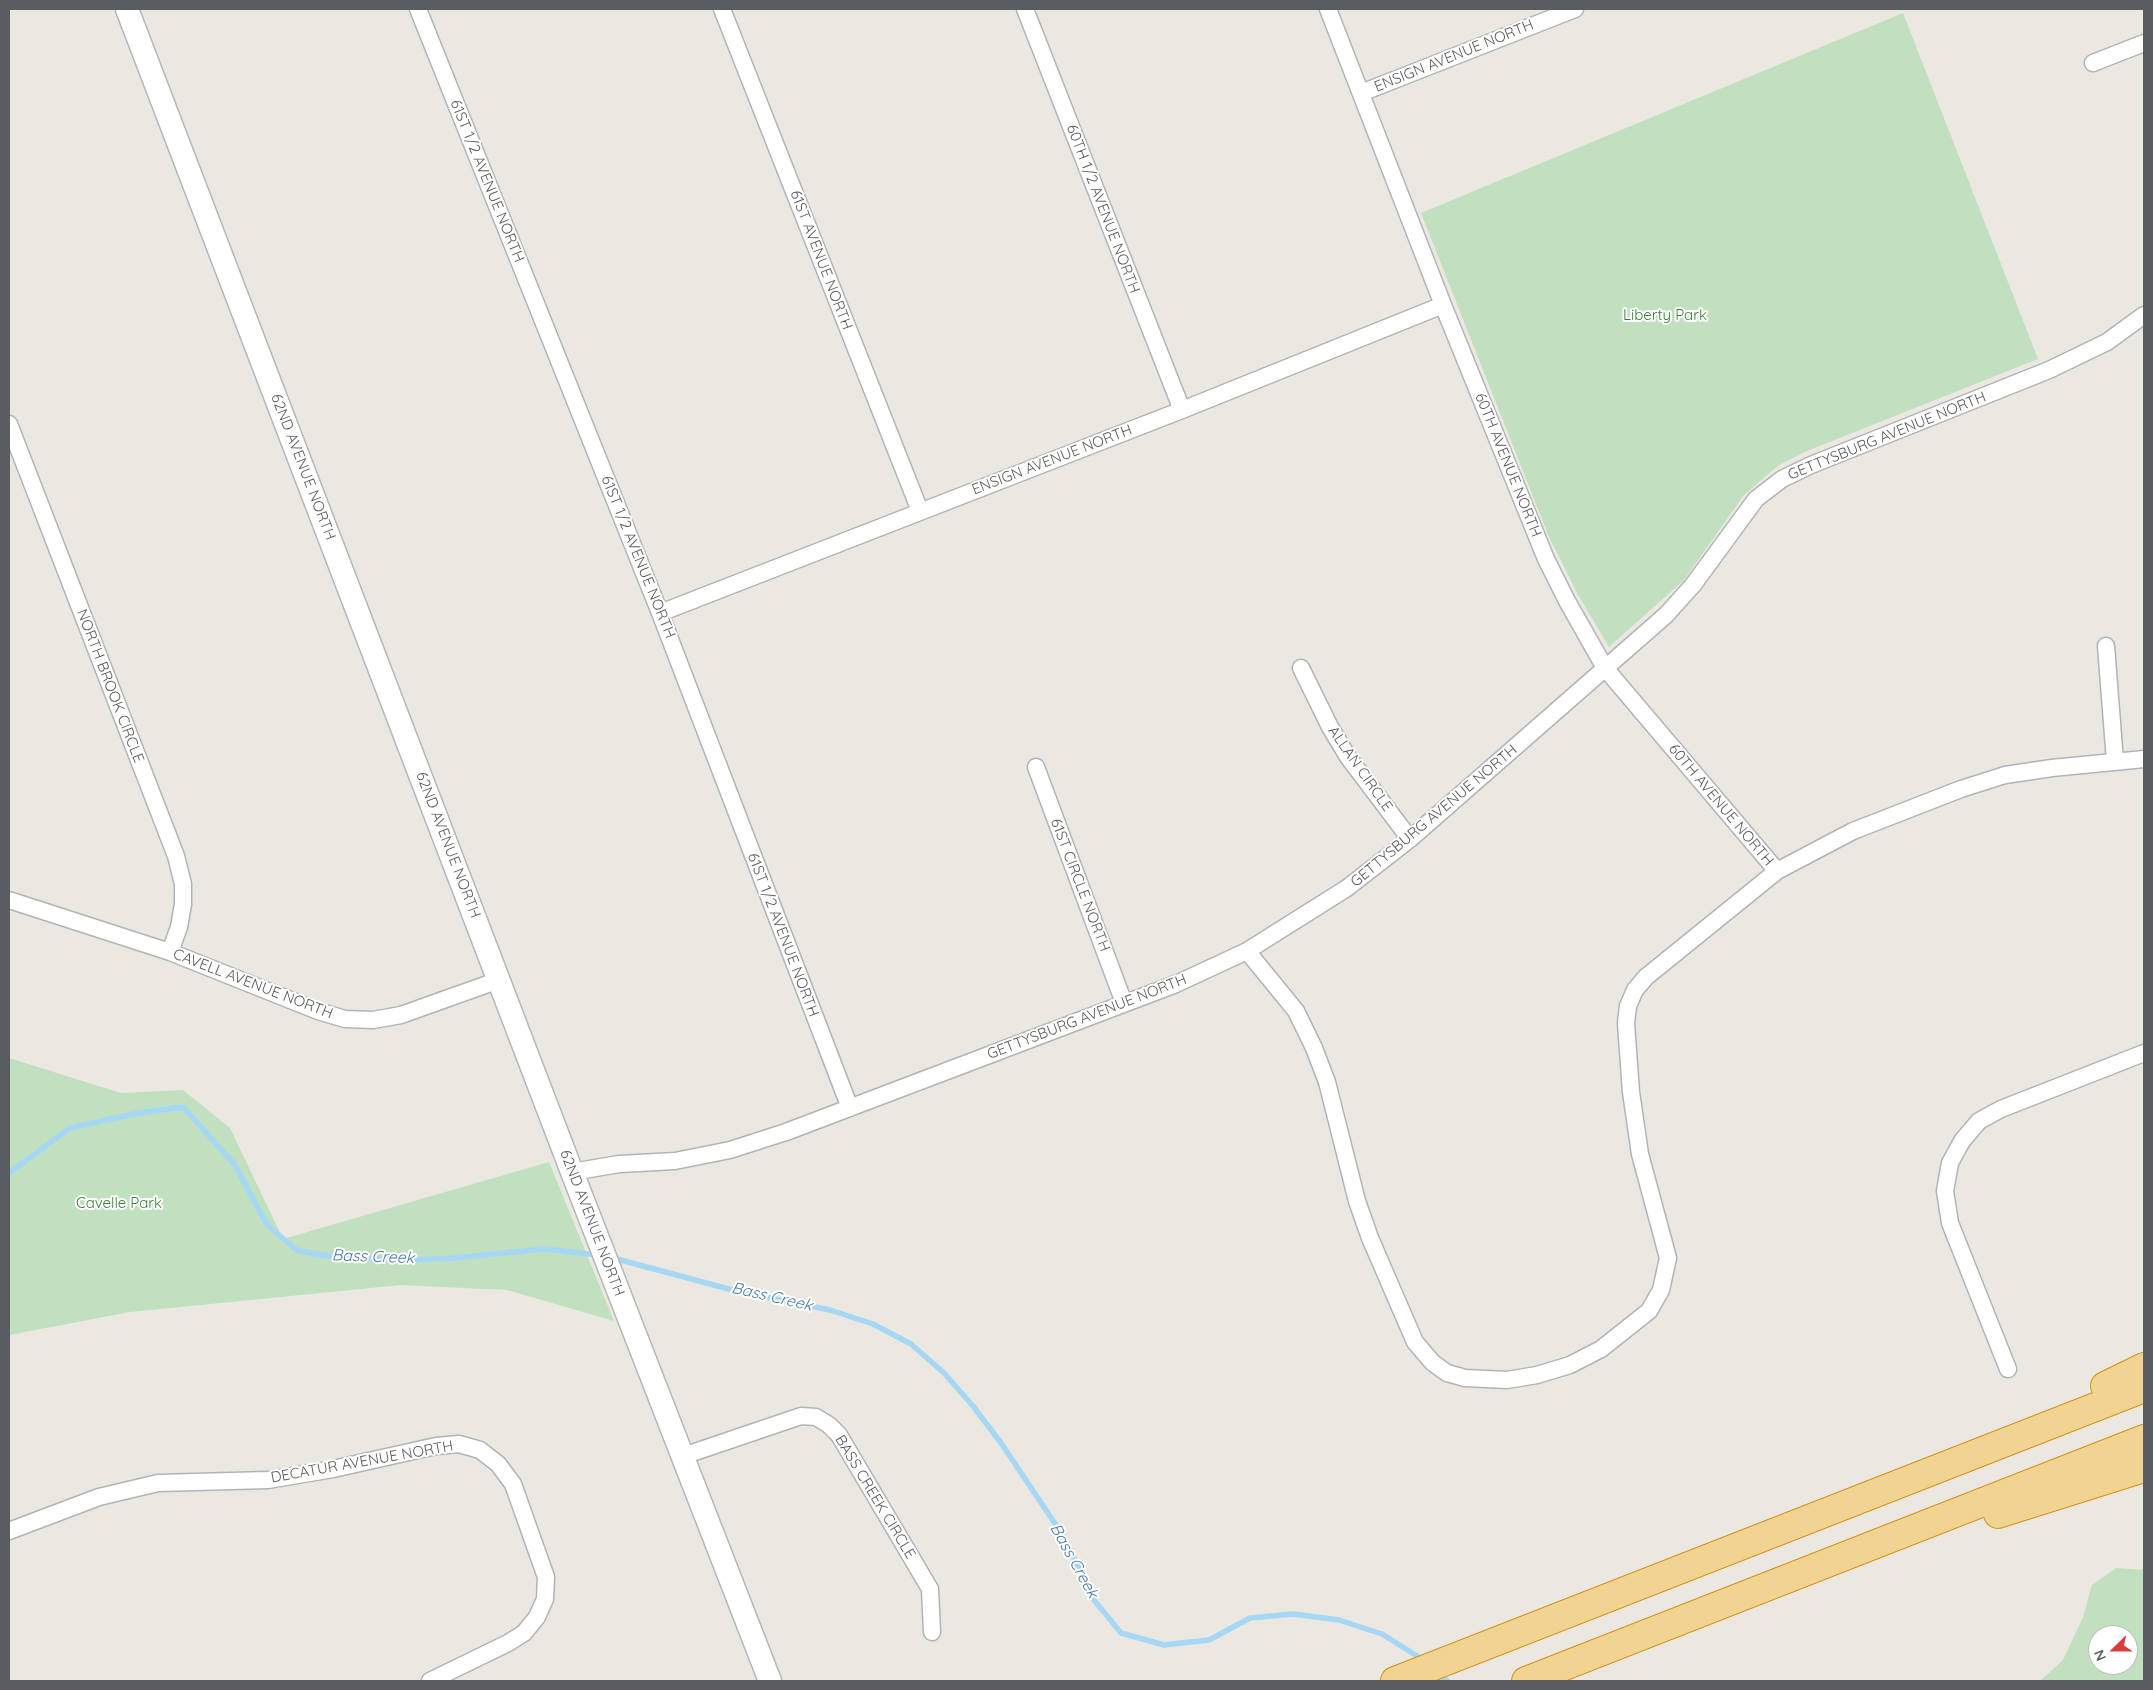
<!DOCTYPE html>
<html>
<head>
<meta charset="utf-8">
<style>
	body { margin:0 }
	#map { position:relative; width:2153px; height:1690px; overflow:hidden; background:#ebe8e1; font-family:Quicksand,sans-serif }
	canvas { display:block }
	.frame { position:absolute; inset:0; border:10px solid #595d60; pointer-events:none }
	.north { position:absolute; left:2088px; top:1625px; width:50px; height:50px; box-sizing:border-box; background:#fff; border:1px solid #bdbebf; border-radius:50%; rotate:248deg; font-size:14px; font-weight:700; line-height:20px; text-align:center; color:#595d60 }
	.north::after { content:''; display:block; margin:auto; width:18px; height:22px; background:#d6403c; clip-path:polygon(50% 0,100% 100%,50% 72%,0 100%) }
</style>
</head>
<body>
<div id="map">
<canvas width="2153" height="1690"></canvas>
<div class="frame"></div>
<div class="north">N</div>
</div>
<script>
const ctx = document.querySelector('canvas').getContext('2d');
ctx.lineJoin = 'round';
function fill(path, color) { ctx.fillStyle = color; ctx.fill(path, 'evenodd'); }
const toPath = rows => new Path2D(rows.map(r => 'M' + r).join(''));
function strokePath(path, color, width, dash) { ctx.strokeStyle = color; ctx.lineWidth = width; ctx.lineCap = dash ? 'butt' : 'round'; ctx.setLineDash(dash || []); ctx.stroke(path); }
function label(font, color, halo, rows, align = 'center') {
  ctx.font = font + ' Quicksand,sans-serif'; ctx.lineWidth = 4; ctx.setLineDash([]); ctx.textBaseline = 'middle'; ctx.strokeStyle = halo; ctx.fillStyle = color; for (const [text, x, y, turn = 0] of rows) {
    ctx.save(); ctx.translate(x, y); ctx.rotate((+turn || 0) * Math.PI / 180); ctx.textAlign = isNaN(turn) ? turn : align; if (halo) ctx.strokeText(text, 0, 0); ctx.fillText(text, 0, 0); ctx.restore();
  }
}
fill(toPath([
	[1903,13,2038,359,1807,451,1779,465,1744,495,1684,580,1609,647,1577,593,1549,537,1421,213],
	[9,1058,121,1093,183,1090,230,1128,283,1239,549,1162,614,1321,507,1290,401,1285,130,1312,9,1335],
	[2116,1568,2144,1570,2144,1681,2040,1681,2063,1660,2083,1617,2092,1585],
	[2098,1635,2128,1635,2128,1665,2098,1665]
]), '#c1e0bf');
strokePath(toPath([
	[9,1173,70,1128,139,1113,183,1107,235,1165,267,1225,298,1251,341,1258,410,1260,455,1258,544,1249,599,1255],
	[613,1258,740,1292,830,1310,873,1324,911,1344,944,1373,973,1406,1001,1443,1064,1537,1094,1600,1121,1633,1164,1645,1209,1640,1250,1618,1293,1614,1339,1620,1382,1634,1425,1661],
	[1437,1673,1447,1681]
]), '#a6d7f5', 5.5);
const street = toPath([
	[418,9,660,613,850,1108],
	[722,9,920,511],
	[1025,9,1182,410],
	[1328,9,1443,305,1546,559,1567,601,1605,668,1777,871],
	[2093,63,2144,43],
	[1361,93,1575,9],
	[9,424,176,856,183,884,183,904,179,927,170,952],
	[660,613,1182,410,1443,305],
	[2106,646,2115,761],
	[1301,668,1330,727,1348,757,1410,839],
	[1036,767,1124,1003],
	[9,900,170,952,318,1011,345,1019,373,1020,401,1015,499,980],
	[1247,951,1296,1011,1314,1048,1327,1082,1357,1201,1370,1238,1415,1342,1433,1363,1447,1373,1465,1378,1507,1380,1537,1375,1570,1365,1601,1349,1649,1311,1661,1290,1668,1258,1640,1154,1631,1092,1626,1023,1628,1006,1635,990,1646,977,1777,871,1853,831,1961,789,2005,775,2052,768,2144,759],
	[572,1172,619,1164,675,1161,730,1150,786,1132,1176,984,1247,951,1347,888,1410,839,1666,615,1693,585,1756,499,1782,479,1811,465,2049,370,2107,342,2144,315],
	[2008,1369,1950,1223,1945,1191,1950,1163,1962,1141,1979,1121,2001,1109,2144,1053],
	[683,1456,801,1416,816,1417,829,1425,839,1435,930,1589,932,1632],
	[9,1531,99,1497,158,1483,268,1480,333,1469,436,1446,459,1444,480,1450,498,1464,513,1484,546,1577,545,1599,537,1617,524,1633,508,1643,430,1681]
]);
const secondary = toPath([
	[127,9,572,1172,770,1681]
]);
const highway = toPath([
	[2105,1386,2144,1367],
	[1998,1514,2144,1468],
	[1395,1681,2144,1388],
	[1526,1681,2144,1439]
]);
strokePath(street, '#b1b4b7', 19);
strokePath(secondary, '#b3b6ba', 25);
strokePath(highway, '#d49017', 30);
strokePath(street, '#fff', 16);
strokePath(secondary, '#fff', 22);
strokePath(highway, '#f1d492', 28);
label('15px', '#595d60', '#fff', [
	["ENSIGN AVENUE NORTH",1454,56,-22],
	["61ST 1/2 AVENUE NORTH",487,181,68],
	["60TH 1/2 AVENUE NORTH",1103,209,69],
	["61ST AVENUE NORTH",821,260,69],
	["GETTYSBURG AVENUE NORTH",1887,436,-22],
	["ENSIGN AVENUE NORTH",1052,460,-21],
	["60TH AVENUE NORTH",1508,465,68],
	["62ND AVENUE NORTH",303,467,69],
	["61ST 1/2 AVENUE NORTH",638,557,68],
	["NORTH BROOK CIRCLE",110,686,69],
	["ALLAN CIRCLE",1360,769,55],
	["60TH AVENUE NORTH",1721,805,50],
	["GETTYSBURG AVENUE NORTH",1434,816,-40],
	["62ND AVENUE NORTH",448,845,69],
	["61ST CIRCLE NORTH",1080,885,69],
	["61ST 1/2 AVENUE NORTH",783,935,69],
	["CAVELL AVENUE NORTH",253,984,21],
	["GETTYSBURG AVENUE NORTH",1087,1017,-21],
	["62ND AVENUE NORTH",592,1223,69],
	["DECATUR AVENUE NORTH",362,1462,-10],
	["BASS CREEK CIRCLE",875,1497,59]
]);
label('15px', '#3c7c3c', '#fff', [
	["Liberty Park",1665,315],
	["Cavelle Park",119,1203]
]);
label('italic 16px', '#4779a5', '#fff', [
	["Bass Creek",373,1257,2],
	["Bass Creek",772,1297,13],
	["Bass Creek",1074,1561,61]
]);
</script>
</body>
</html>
